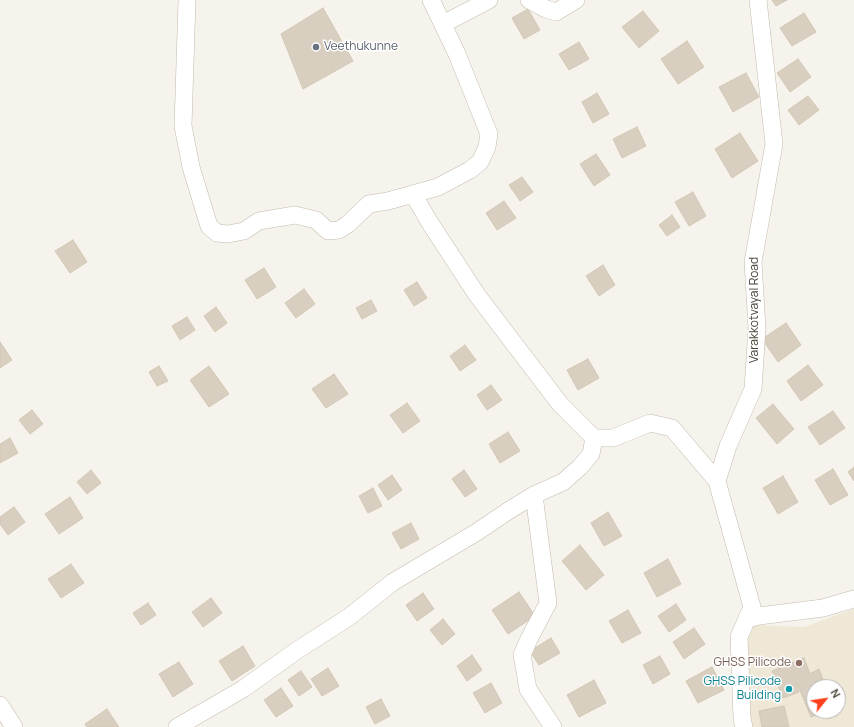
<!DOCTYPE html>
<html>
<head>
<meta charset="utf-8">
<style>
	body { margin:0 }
	#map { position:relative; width:854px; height:727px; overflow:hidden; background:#f6f3ec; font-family:Manrope,sans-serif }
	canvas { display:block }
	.north { position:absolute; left:806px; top:679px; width:40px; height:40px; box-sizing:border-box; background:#fff; border:1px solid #b7b4b0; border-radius:50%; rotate:60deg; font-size:11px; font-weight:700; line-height:16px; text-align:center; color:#4b4439 }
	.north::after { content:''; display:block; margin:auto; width:14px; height:18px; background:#fc3f1d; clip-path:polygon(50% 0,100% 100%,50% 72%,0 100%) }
</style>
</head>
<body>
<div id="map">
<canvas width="854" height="727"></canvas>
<div class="north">N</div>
</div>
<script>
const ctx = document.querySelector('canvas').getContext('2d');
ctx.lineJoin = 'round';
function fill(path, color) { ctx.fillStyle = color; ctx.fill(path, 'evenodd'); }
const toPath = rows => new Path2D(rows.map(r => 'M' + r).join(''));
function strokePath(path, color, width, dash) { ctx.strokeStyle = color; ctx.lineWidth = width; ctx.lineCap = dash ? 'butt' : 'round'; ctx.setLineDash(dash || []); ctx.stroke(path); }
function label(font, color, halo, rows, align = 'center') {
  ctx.font = font + ' Manrope,sans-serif'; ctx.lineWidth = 3; ctx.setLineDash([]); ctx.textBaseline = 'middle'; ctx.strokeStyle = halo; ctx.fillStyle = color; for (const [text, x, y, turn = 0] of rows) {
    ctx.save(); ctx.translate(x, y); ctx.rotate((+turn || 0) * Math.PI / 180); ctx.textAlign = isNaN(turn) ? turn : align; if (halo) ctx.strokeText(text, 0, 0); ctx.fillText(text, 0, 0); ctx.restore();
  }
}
fill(toPath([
	[854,609,854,727,747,727,743,639,753,625,804,627],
	[814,687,838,687,838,711,814,711]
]), '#efe8d6');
const building = toPath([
	[772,0,787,0,776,6,772,0],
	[323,8,353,61,303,89,281,34,323,8],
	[528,9,540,30,524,39,512,18,528,9],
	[643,11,659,31,639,48,622,27,643,11],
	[804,13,816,32,792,46,780,28,804,13],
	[687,41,704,67,678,84,661,59,687,41],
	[579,42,589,59,569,70,559,54,579,42],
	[798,59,811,77,790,92,777,73,798,59],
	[746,73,759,97,733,112,719,87,746,73],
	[597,93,609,114,593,123,582,102,597,93],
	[808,96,819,110,799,125,788,110,808,96],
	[637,127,646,146,622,158,613,139,637,127],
	[740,133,758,161,732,178,715,149,740,133],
	[596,154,610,175,594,186,580,164,596,154],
	[522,177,533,192,520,201,509,185,522,177],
	[693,192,706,216,689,226,675,202,693,192],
	[504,201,516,218,497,230,486,213,504,201],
	[672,215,680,227,667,236,659,225,672,215],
	[73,240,87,262,70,273,55,251,73,240],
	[603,265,615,285,599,296,586,276,603,265],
	[264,268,276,287,257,299,245,280,264,268],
	[417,282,427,298,414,306,404,290,417,282],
	[304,289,315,304,296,318,285,303,304,289],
	[371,300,377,311,362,319,356,308,371,300],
	[216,307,227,323,215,332,204,316,216,307],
	[187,317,195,330,180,340,172,326,187,317],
	[786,323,801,345,778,362,762,339,786,323],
	[0,342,12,360,0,368,0,342],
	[465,345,476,360,460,371,450,356,465,345],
	[588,359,599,378,578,390,567,370,588,359],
	[808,365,823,385,801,401,787,381,808,365],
	[159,366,168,381,157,386,149,372,159,366],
	[209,366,229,394,209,407,190,380,209,366],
	[334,374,348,394,326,408,312,389,334,374],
	[491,385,502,400,487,410,477,395,491,385],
	[407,403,420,421,403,433,390,415,407,403],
	[773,404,794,429,777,444,756,418,773,404],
	[32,410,43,424,30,434,19,420,32,410],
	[833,411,845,428,820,445,808,427,833,411],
	[508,432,520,451,500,463,489,444,508,432],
	[10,438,18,453,0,463,0,444,10,438],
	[854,467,854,481,848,472,854,467],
	[833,469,848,495,830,505,815,480,833,469],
	[91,470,101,483,87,494,77,482,91,470],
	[464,470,477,489,465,497,452,479,464,470],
	[392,475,402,490,388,500,378,485,392,475],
	[783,476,798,502,778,514,763,488,783,476],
	[373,488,382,506,368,513,359,496,373,488],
	[70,497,83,518,59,534,45,514,70,497],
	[14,507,25,522,8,535,0,524,0,517,14,507],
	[608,512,622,536,604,546,591,523,608,512],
	[411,523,419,539,401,549,392,533,411,523],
	[580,545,604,575,586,590,562,561,580,545],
	[668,559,681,584,657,597,644,573,668,559],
	[71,564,84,583,61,598,48,579,71,564],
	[519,592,535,616,508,634,492,610,519,592],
	[423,593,434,609,417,621,406,605,423,593],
	[211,598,222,613,203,627,192,612,211,598],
	[148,603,156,615,141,625,133,613,148,603],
	[676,604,686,620,669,632,658,616,676,604],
	[628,610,641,633,622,643,609,621,628,610],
	[443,619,455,634,442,645,430,630,443,619],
	[694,628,705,644,684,659,673,642,694,628],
	[551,638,560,653,539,665,530,651,551,638],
	[243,646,255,666,232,681,219,661,243,646],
	[472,655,482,670,467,681,457,666,472,655],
	[660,656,670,674,653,684,643,665,660,656],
	[804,658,810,674,819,669,826,687,814,687,814,711,826,711,811,717,797,683,796,683,799,692,783,698,772,671,804,658],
	[179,662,193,684,173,697,159,674,179,662],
	[712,667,724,690,698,703,686,681,712,667],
	[328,668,339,686,322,696,311,679,328,668],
	[301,671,312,687,299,696,288,680,301,671],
	[594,680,606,703,579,717,567,695,594,680],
	[491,683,502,703,485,713,473,693,491,683],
	[281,688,293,706,276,717,264,700,281,688],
	[381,699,390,716,375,724,366,707,381,699],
	[784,706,789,727,762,727,759,711,784,706],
	[107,709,119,727,87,727,85,724,107,709]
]);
fill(building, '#d8cfc1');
strokePath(building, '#d3c7b4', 1);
const street = toPath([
	[187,0,183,126,191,167,209,226,217,233,228,234,244,231,259,221,295,215,316,220,328,231,339,230,348,224,369,204,388,201,438,187,470,170,480,162,487,147,489,134,457,54,431,0],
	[529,0,546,9,556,12,576,0],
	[443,24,489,0],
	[413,194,430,223,477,295,560,404,594,438,613,438,650,423,672,428,717,481],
	[534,495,548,603,529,639,522,655,528,689,553,727],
	[747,619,759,616,823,608,854,599],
	[0,705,14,727],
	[177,727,243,689,296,651,349,617,393,582,477,532,508,511,534,495,563,482,580,467,591,454,594,438],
	[744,727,742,718,739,637,752,607,717,481,728,446,753,389,757,328,753,262,774,144,758,0]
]);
strokePath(street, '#c2bbae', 18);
strokePath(street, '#fff', 17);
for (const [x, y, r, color] of [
	[316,47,4,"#6b7280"],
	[799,663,4,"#8d6e63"],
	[789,689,4,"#0f9aa8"]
]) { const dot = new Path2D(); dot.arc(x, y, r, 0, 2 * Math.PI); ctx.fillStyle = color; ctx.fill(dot); strokePath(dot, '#fff', 1.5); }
label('12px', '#5b616d', '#fff', [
	["Veethukunne",324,47]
], 'left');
label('12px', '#4b4439', '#fff', [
	["Varakkotvayal Road",755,310,-90]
]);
label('12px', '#785e54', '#fff', [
	["GHSS Pilicode",791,663]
], 'right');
label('12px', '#0d838f', '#fff', [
	["GHSS Pilicode",781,682],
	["Building",781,696]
], 'right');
</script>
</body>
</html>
